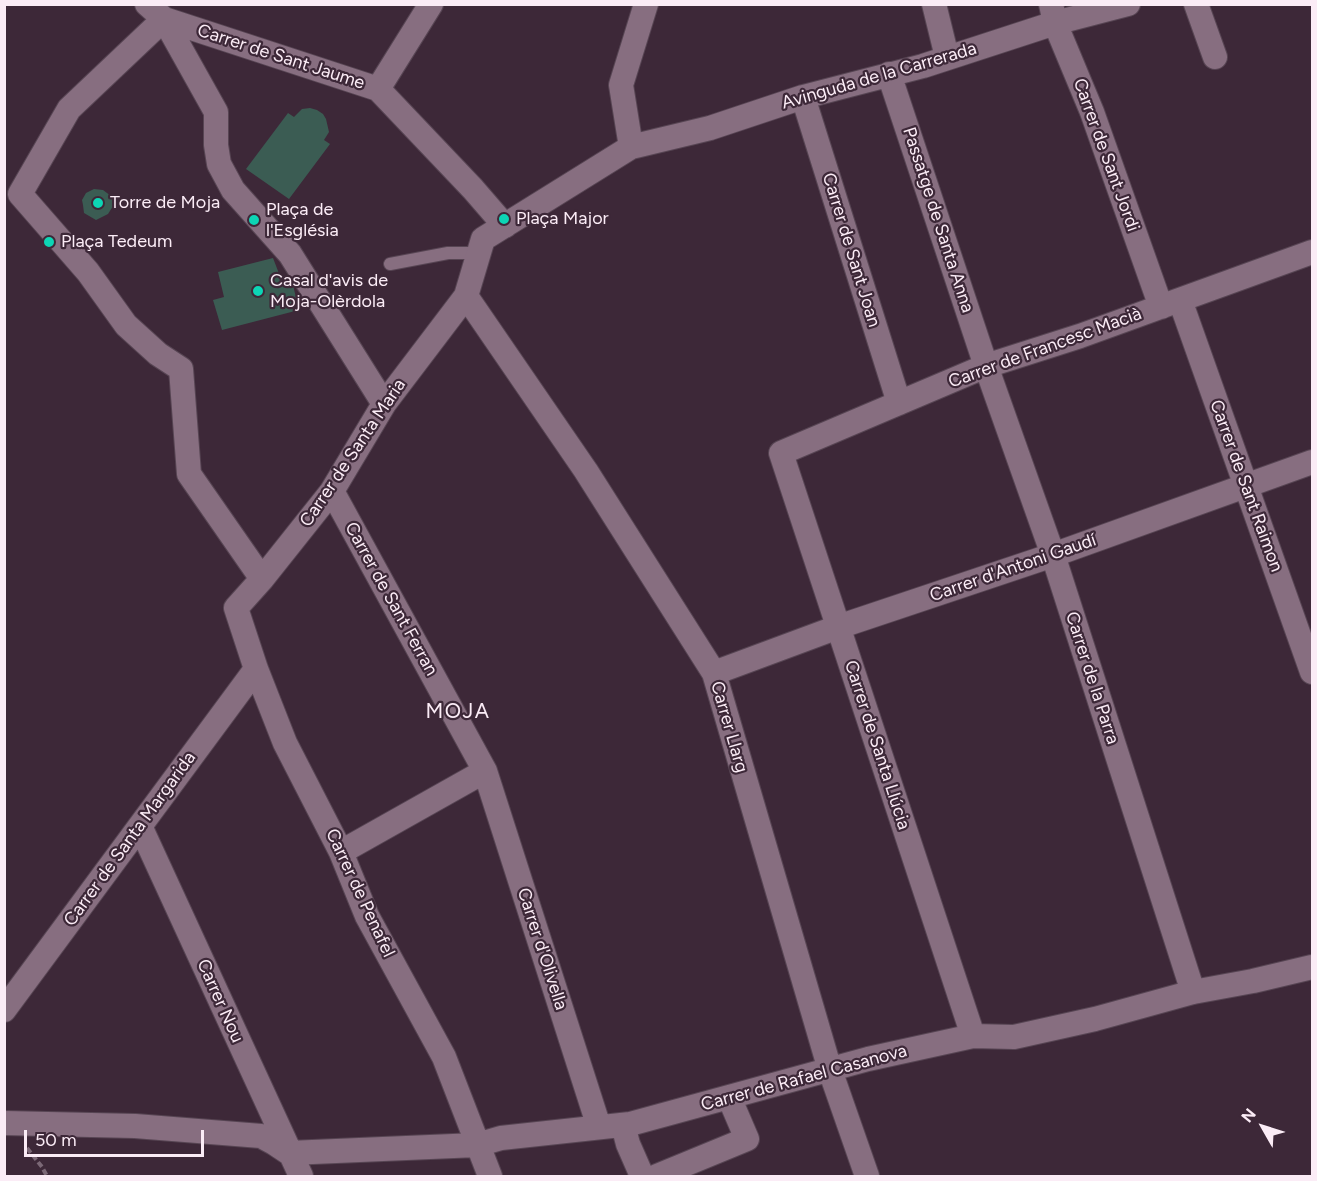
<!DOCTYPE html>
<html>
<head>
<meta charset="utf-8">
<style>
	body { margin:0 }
	#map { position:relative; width:1317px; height:1181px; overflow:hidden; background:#3d2838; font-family:Figtree,sans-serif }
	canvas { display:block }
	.frame { position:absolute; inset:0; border:6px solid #fbecf6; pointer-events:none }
	.north { position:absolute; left:1233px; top:1097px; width:60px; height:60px; -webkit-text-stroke:4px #3d2838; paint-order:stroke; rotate:309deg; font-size:16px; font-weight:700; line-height:24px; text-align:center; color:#fbecf6 }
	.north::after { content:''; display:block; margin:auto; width:21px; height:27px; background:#fbecf6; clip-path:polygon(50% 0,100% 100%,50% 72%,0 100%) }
	.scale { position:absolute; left:24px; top:1130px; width:180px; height:27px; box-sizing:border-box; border:3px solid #fbecf6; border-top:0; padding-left:8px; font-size:18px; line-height:21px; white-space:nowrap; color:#fbecf6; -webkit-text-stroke:4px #3d2838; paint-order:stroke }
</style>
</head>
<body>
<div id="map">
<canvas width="1317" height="1181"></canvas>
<div class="frame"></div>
<div class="north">N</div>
<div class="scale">50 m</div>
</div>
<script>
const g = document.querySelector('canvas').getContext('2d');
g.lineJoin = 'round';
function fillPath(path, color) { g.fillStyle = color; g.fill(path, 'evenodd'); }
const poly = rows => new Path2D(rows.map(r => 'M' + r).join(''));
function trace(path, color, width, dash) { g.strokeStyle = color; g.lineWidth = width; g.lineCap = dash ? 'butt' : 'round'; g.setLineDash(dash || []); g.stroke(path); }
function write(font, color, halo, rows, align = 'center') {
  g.font = font + ' Figtree,sans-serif'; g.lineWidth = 4.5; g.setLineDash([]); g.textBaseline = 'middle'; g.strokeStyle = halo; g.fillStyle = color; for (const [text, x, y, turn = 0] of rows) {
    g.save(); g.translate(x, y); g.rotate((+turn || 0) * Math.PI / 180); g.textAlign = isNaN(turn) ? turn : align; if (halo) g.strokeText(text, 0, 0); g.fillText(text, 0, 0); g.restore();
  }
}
fillPath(poly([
	[310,108,317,110,323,114,326,119,329,132,324,140,330,144,289,199,246,169,288,113,294,117,302,109],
	[94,189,103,190,111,196,114,200,113,206,108,214,96,220,84,213,83,205,82,200,86,193],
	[273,258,283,284,292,281,299,310,222,330,213,300,224,297,218,272]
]), '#3b5c53');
const lane = poly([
	[390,264,448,253,479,253]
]);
const street = poly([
	[147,4,164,19,378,89,473,189,505,226],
	[934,4,947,57],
	[1051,4,1055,23,1092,112,1161,307],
	[1196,4,1215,57],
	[164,19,69,109,20,194,88,272,126,325,158,354,181,369,189,474,262,579],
	[164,19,216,112,216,145,219,164,233,190,290,254,384,404],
	[889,74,986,366,1053,555,1193,992],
	[378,89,431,4],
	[803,97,899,403],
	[631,147,621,85,646,4],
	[466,296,586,471,714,673,830,1070,867,1176],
	[1180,300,1312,672],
	[332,491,485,771,599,1127],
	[714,673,838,627,1053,555,1312,462],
	[140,826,301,1176],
	[341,852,485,771],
	[4,1010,256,669],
	[973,1036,781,453,986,366,1080,336,1312,252],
	[4,1123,135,1126,261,1136,274,1143,289,1153,477,1145,501,1138,630,1124,868,1059,973,1036,1014,1037,1095,1019,1193,992,1253,981,1312,967],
	[623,1125,628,1144,642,1176],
	[490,1176,444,1057,367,916,341,852,285,743,256,669,236,608,262,579,332,491,384,404,466,296,483,239,631,147,710,128,803,97,923,66,1055,23,1128,4],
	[657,1176,747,1139,729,1097]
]);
trace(lane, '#574553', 14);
trace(street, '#574553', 26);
trace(poly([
	[27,1148,42,1167,47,1176]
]), '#7b6876', 4, [6, 3]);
trace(lane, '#876e80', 12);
trace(street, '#876e80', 24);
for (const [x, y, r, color] of [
	[98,203,6,"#0dd5b5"],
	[504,219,6,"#0dd5b5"],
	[254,220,6,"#0dd5b5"],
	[49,242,6,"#0dd5b5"],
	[258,291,6,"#0dd5b5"]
]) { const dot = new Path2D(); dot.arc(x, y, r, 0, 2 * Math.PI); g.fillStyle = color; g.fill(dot); trace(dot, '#3d2838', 2); }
write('18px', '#fbecf6', '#3d2838', [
	["Carrer de Sant Jaume",281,57,18],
	["Avinguda de la Carrerada",879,76,-16],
	["Carrer de Sant Jordi",1106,155,70],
	["Passatge de Santa Anna",938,220,72],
	["Carrer de Sant Joan",851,250,73],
	["Carrer de Francesc Macià",1045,348,-20],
	["Carrer de Santa Maria",353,453,-56],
	["Carrer de Sant Raimon",1246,486,70],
	["Carrer d'Antoni Gaudí",1013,568,-19],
	["Carrer de Sant Ferran",391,599,61],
	["Carrer de la Parra",1092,678,72],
	["Carrer Llarg",729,727,74],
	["Carrer de Santa Llúcia",877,745,72],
	["Carrer de Santa Margarida",130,839,-54],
	["Carrer de Penafel",360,893,65],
	["Carrer d'Olivella",542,949,72],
	["Carrer Nou",220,1001,66],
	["Carrer de Rafael Casanova",804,1078,-15]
]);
write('18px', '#fbecf6', '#3d2838', [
	["Torre de Moja",110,203],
	["Plaça de",266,210],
	["l'Església",266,231],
	["Plaça Major",516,219],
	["Plaça Tedeum",61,242],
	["Casal d'avis de",270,281],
	["Moja-Olèrdola",270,302]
], 'left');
g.letterSpacing = '1.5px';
write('21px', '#fbecf6', '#3d2838', [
	["MOJA",458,712]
]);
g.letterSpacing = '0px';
</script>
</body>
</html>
